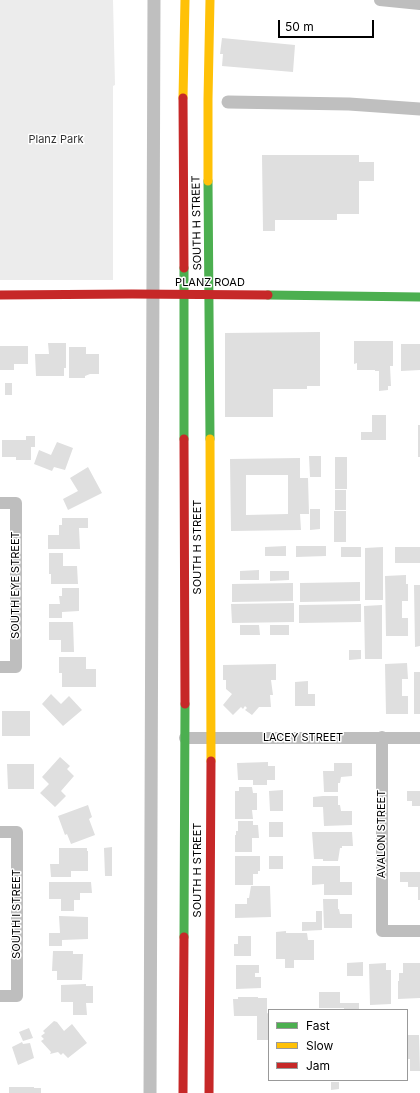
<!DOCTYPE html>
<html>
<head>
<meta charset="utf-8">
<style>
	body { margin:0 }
	#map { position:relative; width:420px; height:1093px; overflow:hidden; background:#fff; font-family:Inter,sans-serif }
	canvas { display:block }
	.legend { position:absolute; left:268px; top:1009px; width:140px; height:72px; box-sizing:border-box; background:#fff; border:1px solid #999; margin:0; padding:5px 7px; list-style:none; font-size:12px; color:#000 }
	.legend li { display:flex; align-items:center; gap:8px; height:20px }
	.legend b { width:20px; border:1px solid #999 }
	.scale { position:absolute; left:278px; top:20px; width:96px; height:18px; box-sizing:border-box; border:2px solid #000; border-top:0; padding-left:5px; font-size:12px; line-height:14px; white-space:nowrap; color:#000; -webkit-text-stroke:3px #fff; paint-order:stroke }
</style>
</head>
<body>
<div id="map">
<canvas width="420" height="1093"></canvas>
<ul class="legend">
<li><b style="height:5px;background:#4caf50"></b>Fast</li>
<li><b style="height:5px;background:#ffc107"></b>Slow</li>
<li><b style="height:5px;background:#c62828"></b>Jam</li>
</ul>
<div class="scale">50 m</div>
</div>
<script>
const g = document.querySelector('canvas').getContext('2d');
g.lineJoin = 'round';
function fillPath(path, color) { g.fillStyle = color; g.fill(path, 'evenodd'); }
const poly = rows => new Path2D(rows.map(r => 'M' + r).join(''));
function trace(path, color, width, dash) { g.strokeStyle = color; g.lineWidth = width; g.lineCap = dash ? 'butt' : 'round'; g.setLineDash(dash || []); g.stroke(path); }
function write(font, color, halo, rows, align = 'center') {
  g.font = font + ' Inter,sans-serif'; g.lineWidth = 3; g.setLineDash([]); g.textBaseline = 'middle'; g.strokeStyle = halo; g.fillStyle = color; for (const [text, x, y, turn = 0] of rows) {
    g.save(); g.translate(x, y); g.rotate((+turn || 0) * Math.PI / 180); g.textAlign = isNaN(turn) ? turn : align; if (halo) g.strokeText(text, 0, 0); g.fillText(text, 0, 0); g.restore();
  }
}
fillPath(poly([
	[0,0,113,0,115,85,113,86,113,280,0,280]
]), '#ececec');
trace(poly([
	[228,102,349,104,420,109],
	[150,1093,154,0]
]), '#bfbfbf', 13);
fillPath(poly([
	[222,38,295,45,293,72,222,66,223,54,220,54],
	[262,155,359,155,359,162,374,162,374,181,359,181,359,214,337,214,337,220,275,220,275,231,263,231],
	[320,332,320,386,307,386,307,389,273,389,273,417,225,417,225,333],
	[354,341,393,341,393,366,390,366,391,386,388,386,388,390,379,391,379,371,375,371,375,370,357,370,357,363,354,364],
	[48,343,66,343,66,368,64,368,64,376,36,376,35,354,49,354],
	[401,344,420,344,420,370,401,371],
	[0,346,28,346,28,364,14,364,14,370,0,370],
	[69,347,86,347,86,354,99,354,99,374,90,374,85,376,85,378,69,378],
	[5,383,12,383,12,395,5,395],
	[372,415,386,415,386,440,361,440,361,432,372,432],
	[418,425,420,425,420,457,418,457],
	[26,436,35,436,35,447,31,447,31,460,16,460,16,457,2,457,2,440,26,440],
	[57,442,73,448,65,470,54,467,52,471,34,464,39,450,51,455],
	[309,456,321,456,321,477,310,477],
	[335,457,347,457,347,489,335,489],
	[300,458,300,478,308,478,309,514,300,514,301,530,231,531,230,459],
	[246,475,288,475,288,514,246,515],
	[88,467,102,493,68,510,63,499,78,491,70,478],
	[335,490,346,490,346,510,335,510],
	[310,509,320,509,320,529,310,530],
	[334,511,346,511,346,542,334,542],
	[62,518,88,518,88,528,79,528,80,549,48,549,48,535,59,535,59,525,62,525],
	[286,546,286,556,265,556,265,547],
	[296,546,326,546,326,556,296,557],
	[341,547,361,547,361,557,341,557],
	[383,547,383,600,365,600,365,548],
	[395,547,420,547,420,563,395,563],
	[49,553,63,553,63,566,77,566,78,584,51,584,51,574,49,574],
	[259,570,259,580,240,580,240,571],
	[270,571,289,571,289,580,270,581],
	[406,575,406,584,408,584,408,601,402,601,402,618,408,618,408,636,386,636,385,576],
	[360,582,360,601,300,602,300,583],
	[293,583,293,601,232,602,232,584],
	[414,585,420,585,420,646,415,647],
	[62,588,79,588,79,611,62,612,62,618,49,618,49,604,60,604,59,596,62,596],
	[294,603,294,622,232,623,231,604],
	[361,604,361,622,299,623,299,605],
	[382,605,382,659,365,659,364,606],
	[49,622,73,622,74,652,61,652,61,640,49,640],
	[240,625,259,625,260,635,240,635],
	[270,625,289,625,289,635,270,635],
	[349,650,361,650,361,659,349,660],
	[59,657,86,657,86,669,96,669,96,687,62,687,62,673,59,673],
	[407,663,408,679,402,679,402,696,408,696,408,714,386,714,385,664],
	[276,664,276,680,271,680,273,695,270,695,271,707,259,707,252,715,245,710,247,708,245,706,243,709,241,707,233,715,223,705,232,694,226,689,226,680,223,680,223,665],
	[414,672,420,672,420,714,414,714],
	[308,681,308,694,315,694,315,706,295,706,295,682],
	[51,694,61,704,69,696,82,710,63,726,42,704],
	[2,711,30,711,30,736,2,736],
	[60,757,70,766,67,769,74,776,61,791,66,796,55,807,40,793,49,784,42,777],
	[268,762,268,766,275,766,275,780,267,780,267,785,253,785,253,780,238,780,237,763],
	[334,763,352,763,352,776,341,777,340,783,338,783,338,792,324,792,323,771,334,771],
	[7,764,34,764,34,789,8,789],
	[239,787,252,787,253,793,257,793,257,810,252,810,253,819,235,819,235,791,239,791],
	[283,790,283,811,270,811,269,791],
	[407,791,420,791,420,806,412,806,412,801,407,801],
	[323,796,338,796,338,805,340,805,341,811,352,811,352,825,324,826,323,807,313,807,313,797],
	[88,805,92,817,89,819,95,835,71,844,67,834,65,835,58,816],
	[238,821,253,821,253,825,258,825,259,838,252,838,252,852,235,852,235,835,236,835,236,831,238,831],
	[269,822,283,822,283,837,269,837],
	[312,832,352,832,353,846,342,846,342,848,340,848,338,861,323,861,323,859,314,859],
	[112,847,112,876,105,876,104,848],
	[59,848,87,848,87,851,88,851,88,871,71,871,71,877,51,877,50,864,59,864],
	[235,856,260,856,260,871,258,871,258,874,253,874,253,885,235,885],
	[269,856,283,856,283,869,269,869],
	[312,866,340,866,340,882,352,882,352,895,324,895,324,884,312,885],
	[400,872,420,872,420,900,418,900,418,887,408,887,408,882,400,882],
	[49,882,91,882,92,893,80,893,80,900,74,900,74,911,61,911,61,899,49,899],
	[251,886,270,886,271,917,235,918,235,904,247,904,247,898,249,898],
	[323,899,338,899,338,909,339,909,340,914,352,914,352,928,324,928],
	[316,911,322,911,322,930,302,931,302,922,316,922],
	[59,916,88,917,88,939,62,940,62,946,49,946,49,933,60,933],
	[286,931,286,933,307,933,308,940,314,940,314,960,294,960,294,968,285,968,285,959,276,959,276,932],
	[238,936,251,936,251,956,234,956,234,944,238,944],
	[53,951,73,951,73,954,83,954,82,980,57,980,57,971,52,971],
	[363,962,363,976,347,976,347,963],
	[386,963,386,970,391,970,391,1004,370,1005,369,964],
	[403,963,420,963,420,998,398,999,398,981,399,981,399,973,403,973],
	[236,965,259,965,259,973,255,973,255,977,261,977,261,988,236,989],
	[86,984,86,986,93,986,93,1003,86,1003,87,1015,73,1015,73,1002,61,1002,61,985],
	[319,992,340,992,340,1003,359,1003,359,1010,344,1010,344,1008,319,1008],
	[238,997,258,997,258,998,267,998,267,1013,269,1014,269,1040,257,1040,257,1016,234,1016,233,999,238,999],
	[54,1021,57,1022,64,1031,72,1024,87,1043,68,1058,63,1053,61,1055,58,1052,50,1054,51,1052,41,1041,44,1039,41,1036,45,1033,43,1031],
	[29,1028,33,1038,23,1041,19,1032],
	[407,1035,419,1035,420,1071,410,1071,410,1059,407,1059],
	[22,1042,23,1044,30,1043,34,1058,18,1065,12,1047],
	[331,1082,339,1082,339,1089,331,1090],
	[9,1087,34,1087,34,1088,41,1088,41,1093,9,1093]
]), '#dfdfdf');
trace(poly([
	[380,0,420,4],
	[0,503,16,503,16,667,0,667],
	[382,737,382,931,420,931],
	[185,738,420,738],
	[0,832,17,832,17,996,0,996]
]), '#bebebe', 12);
trace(poly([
	[208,181,210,439],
	[184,268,184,439],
	[268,295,420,297],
	[184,937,185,704]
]), '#4caf50', 9);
trace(poly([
	[183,98,185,0],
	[208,181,208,99,210,0],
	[210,439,211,761]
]), '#ffc107', 9);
trace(poly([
	[183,98,184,268],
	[0,295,132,294,268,295],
	[184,439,185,704],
	[183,1093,184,937],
	[209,1093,211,761]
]), '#c62828', 9);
write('11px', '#333', '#fff', [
	["Planz Park",56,140]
]);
write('11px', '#000', '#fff', [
	["SOUTH H STREET",197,223,-91],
	["PLANZ ROAD",210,283],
	["SOUTH H STREET",198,547,-90],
	["SOUTH EYE STREET",16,585,-90],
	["LACEY STREET",303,738],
	["AVALON STREET",382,834,-90],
	["SOUTH H STREET",198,870,-90],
	["SOUTH I STREET",17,914,-90]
]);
</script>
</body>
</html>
